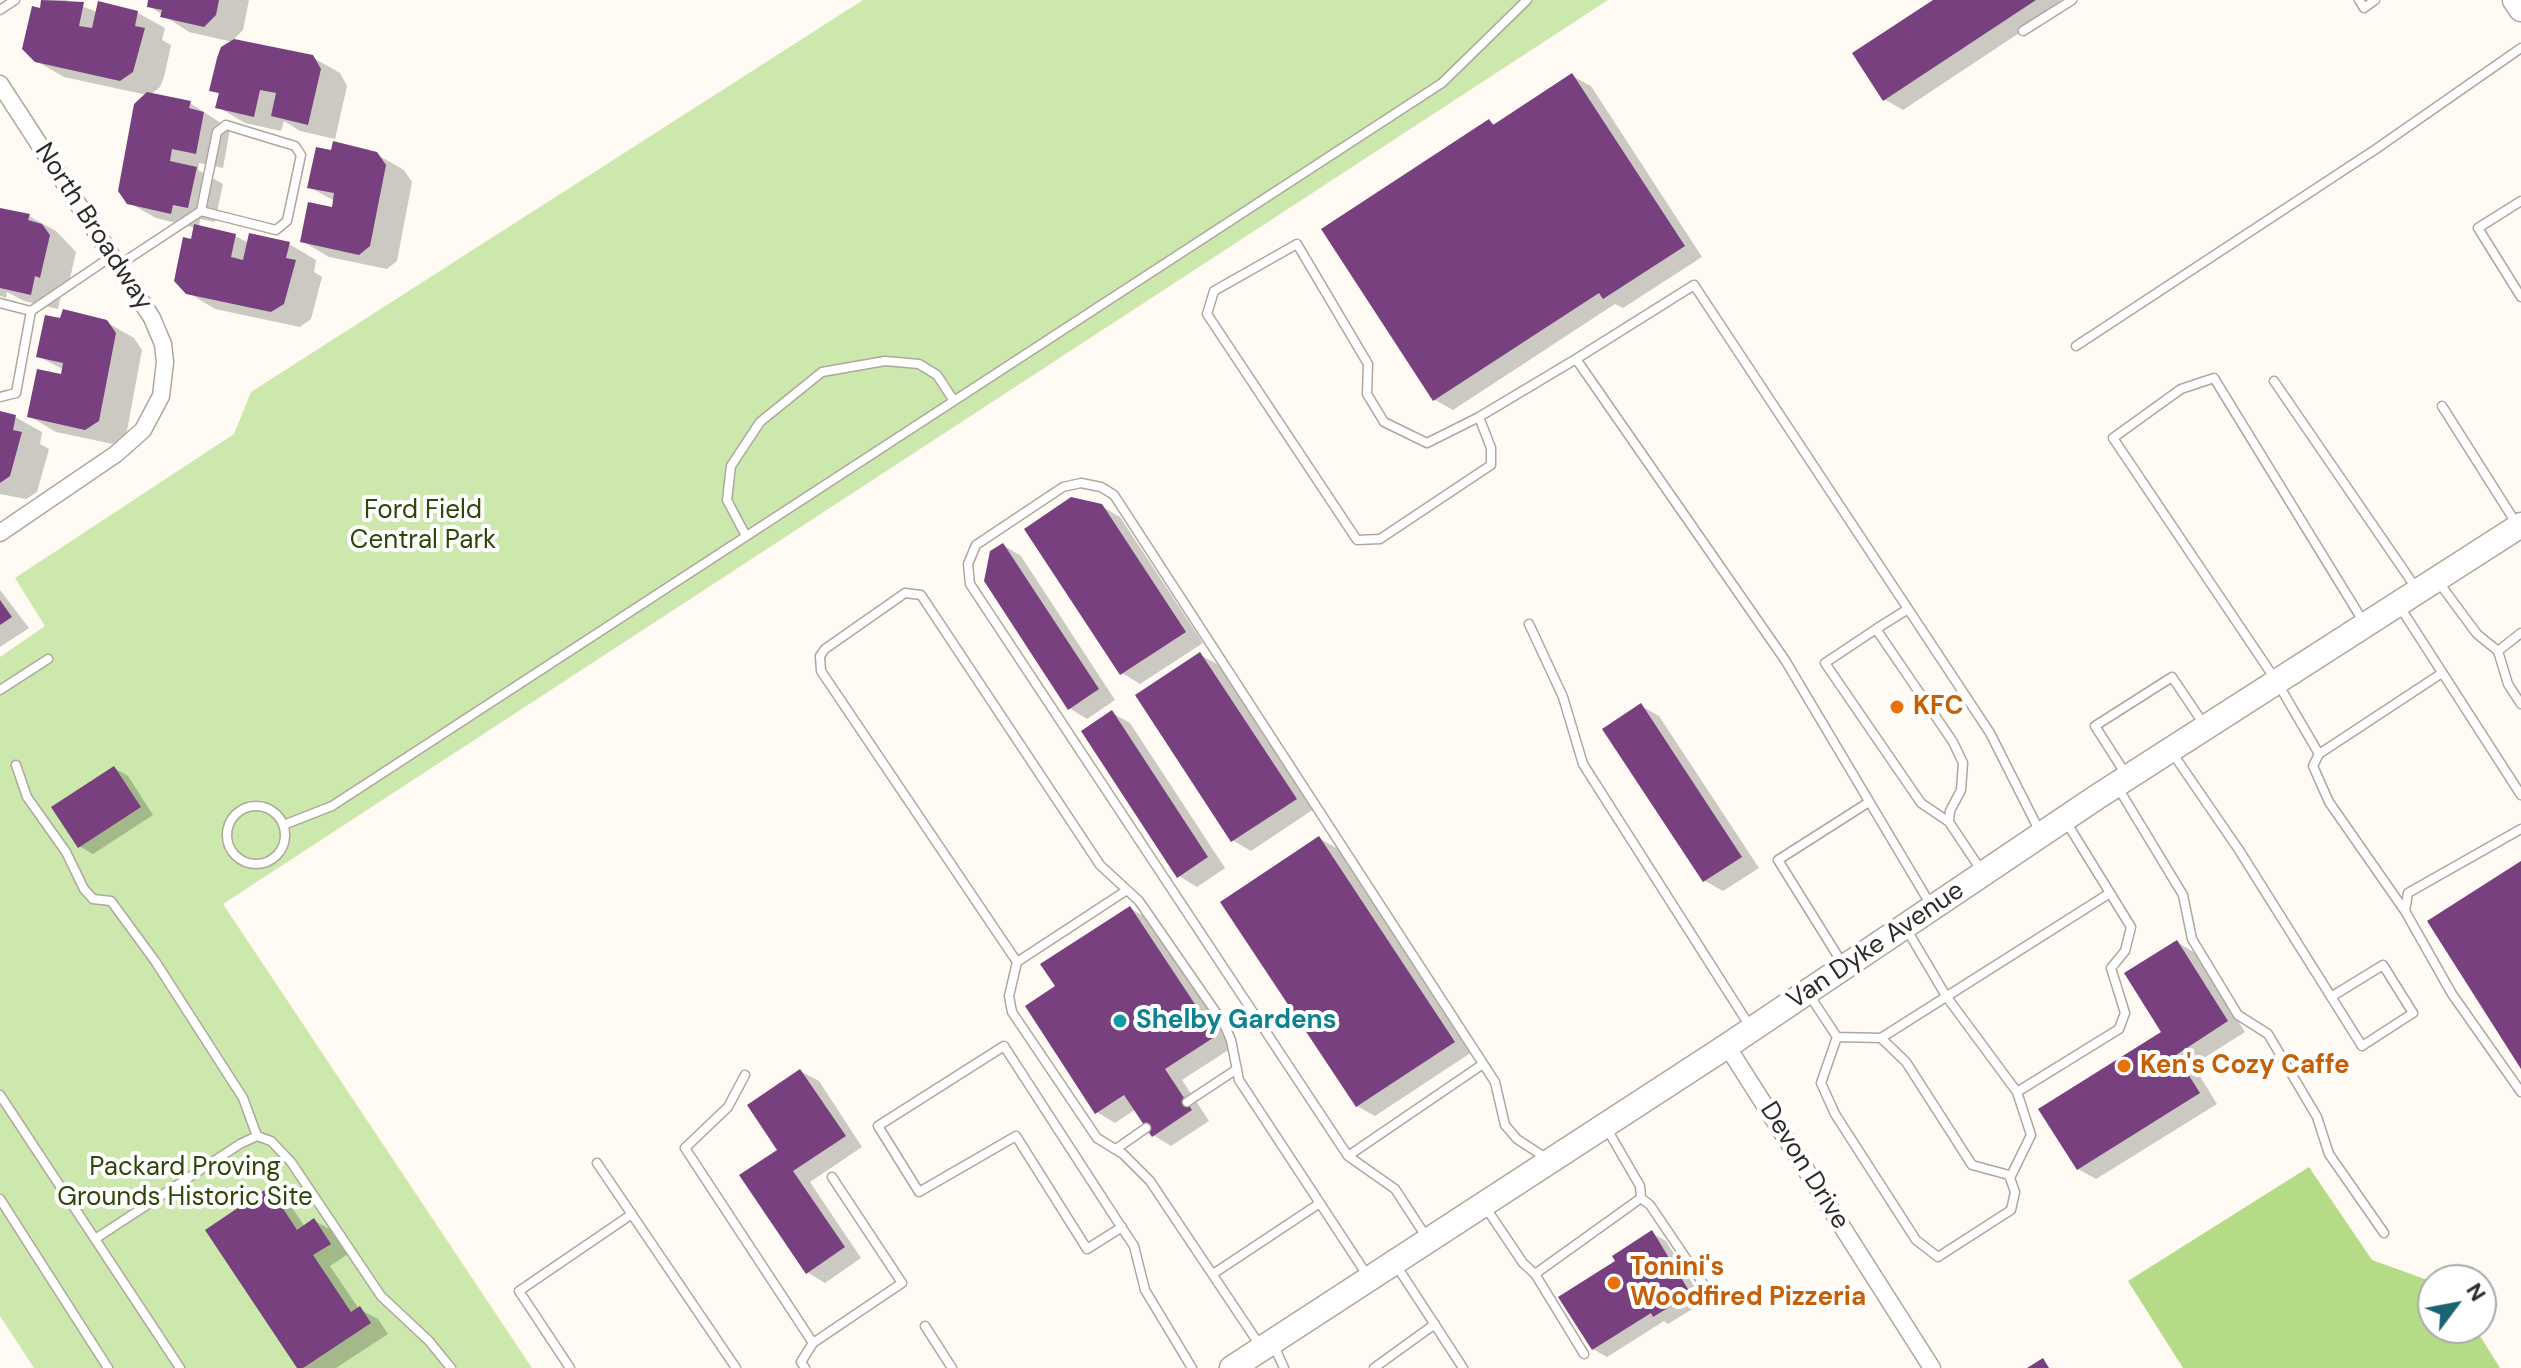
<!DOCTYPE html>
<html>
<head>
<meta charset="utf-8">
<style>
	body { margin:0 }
	#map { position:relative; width:2521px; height:1368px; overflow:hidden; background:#fffaf3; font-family:"DM Sans",sans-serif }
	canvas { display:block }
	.north { position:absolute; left:2417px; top:1264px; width:80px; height:80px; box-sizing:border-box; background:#fff; border:2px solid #abaaa9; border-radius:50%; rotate:58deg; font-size:22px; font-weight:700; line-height:32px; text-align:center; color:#2e2b27 }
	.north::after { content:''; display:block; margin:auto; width:28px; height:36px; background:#1b6472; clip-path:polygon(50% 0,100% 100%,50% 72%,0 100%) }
</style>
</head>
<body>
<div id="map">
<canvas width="2521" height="1368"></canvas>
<div class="north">N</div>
</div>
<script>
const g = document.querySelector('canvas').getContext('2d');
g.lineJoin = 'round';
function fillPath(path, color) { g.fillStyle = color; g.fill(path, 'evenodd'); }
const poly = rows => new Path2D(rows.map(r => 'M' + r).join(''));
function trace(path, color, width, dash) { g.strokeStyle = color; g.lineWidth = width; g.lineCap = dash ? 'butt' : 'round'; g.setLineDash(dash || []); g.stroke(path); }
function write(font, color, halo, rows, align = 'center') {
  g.font = font + ' "DM Sans",sans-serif'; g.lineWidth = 8; g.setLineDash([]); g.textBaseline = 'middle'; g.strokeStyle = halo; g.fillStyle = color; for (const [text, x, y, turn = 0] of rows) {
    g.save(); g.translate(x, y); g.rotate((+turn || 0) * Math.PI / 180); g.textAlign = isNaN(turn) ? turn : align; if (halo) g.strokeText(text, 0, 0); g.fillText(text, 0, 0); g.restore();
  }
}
fillPath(poly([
	[863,0,1608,0,223,904,532,1368,34,1368,0,1316,0,657,45,626,15,578,234,434,251,392]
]), '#cce8ac');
fillPath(poly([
	[2309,1167,2372,1260,2433,1282,2433,1328,2475,1328,2500,1368,2183,1368,2128,1281]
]), '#b6db86');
fillPath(poly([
	[43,0,66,0,97,12,99,4,138,13,165,28,162,40,171,45,164,77,160,87,150,95,190,103,230,129,223,168,199,163,198,170,223,184,215,222,200,219,199,227,235,236,249,243,289,244,316,260,314,272,322,277,311,319,300,327,215,309,187,292,196,228,156,218,128,202,147,95,64,77,36,61],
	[150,0,249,0,243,30,233,40,312,57,340,73,347,86,335,139,300,131,284,121,281,131,245,123,218,107,221,95,212,90,233,42,189,32,149,6],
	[1936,0,2060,0,2063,4,1903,110,1884,99],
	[1572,76,1591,86,1702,257,1623,308,1615,304,1453,410,1435,400,1323,230,1489,121,1497,125],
	[376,154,404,170,412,182,397,261,387,269,329,257,302,241,333,209,335,201,309,187],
	[0,210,29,216,56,231,76,252,67,292,62,290,58,309,24,301,7,292,6,298,0,296],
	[106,322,134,338,142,350,126,436,113,444,56,432,29,416,64,370,38,356],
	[0,413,15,417,42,432,40,444,49,449,37,492,26,499,0,494],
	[1101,506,1120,517,1203,643,1140,684,1122,673],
	[1003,545,1021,556,1115,700,1087,719,1069,708],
	[0,590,29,628,0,647],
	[1200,655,1219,665,1314,809,1251,851,1232,840],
	[1641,706,1659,716,1759,868,1723,891,1705,881],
	[1112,713,1130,723,1225,868,1197,887,1179,876],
	[114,768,128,776,153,815,93,854,79,846],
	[1319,838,1338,849,1472,1052,1375,1116,1357,1106],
	[1130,908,1148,919,1233,1047,1182,1080,1209,1121,1171,1146,1153,1135,1136,1109,1115,1123,1097,1112,1057,987],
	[2177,942,2195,953,2245,1032,2193,1065,2217,1104,2096,1179,2078,1169,2163,1033],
	[800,1071,819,1081,862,1147,810,1182,861,1258,825,1283,807,1272,780,1150],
	[269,1190,287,1200,305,1227,315,1221,333,1231,348,1254,330,1266,359,1309,378,1319,388,1334,336,1368,299,1368],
	[1652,1233,1666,1241,1704,1302,1668,1324,1664,1321,1607,1357,1593,1349,1618,1262]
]), '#0003');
fillPath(poly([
	[41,0,84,2,79,26,92,28,98,1,138,11,135,26,145,28,133,72,120,81,35,62,22,49,32,6,40,8],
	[148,0,219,0,216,15,204,27,160,17,162,10,147,7],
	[1933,0,2036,0,1883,101,1852,53],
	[234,39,313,55,321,69,308,125,271,116,276,93,260,90,254,117,215,108,219,93,209,91,217,58,221,47],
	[1572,73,1685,246,1603,299,1599,293,1433,401,1321,229,1489,119,1493,125],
	[147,92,191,101,189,108,204,112,196,154,172,149,170,161,197,167,188,208,173,205,171,214,127,204,118,191,134,104],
	[333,141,377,152,386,165,370,246,359,255,300,242,308,202,332,207,334,193,307,188,316,147,331,150],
	[0,208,30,214,28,220,42,224,50,235,40,278,35,276,31,295,0,288],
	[194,224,236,234,231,257,243,260,249,233,290,242,286,258,296,260,284,304,271,312,186,294,174,281,183,237,191,239],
	[63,309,107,320,116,333,99,421,85,430,27,417,37,369,61,374,63,363,36,357,45,315,60,318],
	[0,411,16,415,13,430,22,432,10,476,0,483],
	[1071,497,1102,504,1186,632,1120,675,1024,529],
	[1003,543,1099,689,1068,710,984,581,990,551],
	[0,600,12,617,0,625],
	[1200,652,1297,799,1231,842,1135,695],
	[1641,703,1742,857,1703,882,1602,729],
	[1112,710,1208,857,1177,878,1081,731],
	[114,766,141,807,78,848,51,807],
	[1319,836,1455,1042,1356,1107,1220,902],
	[2521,861,2521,1069,2427,921],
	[1130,906,1216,1036,1165,1069,1192,1110,1152,1137,1124,1095,1095,1114,1025,1006,1055,986,1040,964],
	[2177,940,2228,1021,2176,1055,2200,1093,2077,1170,2038,1109,2161,1032,2124,973],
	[800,1069,846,1136,793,1171,845,1247,806,1274,739,1175,777,1150,747,1105],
	[269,1187,297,1230,314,1218,331,1244,313,1255,351,1312,360,1306,371,1323,303,1368,297,1368,205,1230],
	[1652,1230,1691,1294,1653,1317,1651,1313,1592,1350,1558,1297,1615,1261,1612,1256],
	[2043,1358,2049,1368,2027,1368]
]), '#78407f');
const service = poly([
	[2359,0,2364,8,2375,0],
	[0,10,15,0],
	[2023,31,2072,0],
	[2521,201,2478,228,2521,297],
	[119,265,201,211,276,230,287,221,301,155,295,146,226,125,217,132,201,211],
	[0,303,31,311],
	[2076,346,2376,149,2521,48],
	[2274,381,2416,588],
	[0,397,16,393,31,311,112,256],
	[2442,406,2516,523],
	[1479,417,1427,443,1384,422,1367,394,1368,364,1297,244,1214,291,1207,314,1357,540,1380,539,1491,465,1491,448,1479,417,1576,359],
	[746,536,727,500,731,466,760,422,822,372,885,361,919,364,937,375,954,401],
	[2437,580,2477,634,2498,651,2508,684,2521,704],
	[2400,607,2521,795],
	[2363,621,2214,378,2181,389,2113,438,2277,682,2319,754,2442,673],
	[1529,624,1563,697,1583,764,1751,1028],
	[1876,629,1908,609],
	[2498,651,2521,633],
	[0,690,48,659],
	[2171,751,2239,850,2362,1046,2413,1013,2383,965,2331,997],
	[2319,754,2313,766,2329,802,2405,911],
	[16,765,27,797,66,852,84,889,93,899,111,901,155,961,243,1098,257,1136],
	[2127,776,2095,726,2172,677,2203,723],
	[2117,786,2183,895,2192,939,2238,1015,2268,1034,2317,1117,2329,1154,2384,1233],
	'227 835a29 29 0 1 1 58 0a29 29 0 1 1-58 0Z',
	[1949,822,1950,811,1961,790,1963,763,1953,742,1876,629,1825,663,1921,803,1949,822,1983,873],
	[286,824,332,806,1442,83,1527,0],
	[2521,829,2408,893,2405,911,2452,994,2521,1092],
	[1932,907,1785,660,1576,359,1694,285,1990,733,2039,830],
	[1907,930,1946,996,2017,1092],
	[1017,962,1127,890],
	[1844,966,1778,860,1869,802],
	[1810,996,1837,1037,1821,1083,1835,1114,1916,1240,1938,1257,2011,1210,2015,1192,2009,1175,1972,1165,1906,1062,1881,1038,1837,1037],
	[1881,1038,2110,893],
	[745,1075,728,1107,685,1148,813,1343,801,1362,805,1368],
	[0,1095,180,1368],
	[1187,1102,1237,1069],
	[1116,1149,1146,1128],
	[1348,1156,1483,1064],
	[597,1163,736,1368],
	[2010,1178,2031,1135,2017,1092,2119,1029,2125,1013,2111,968,2125,951,2131,927,2065,820],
	[1641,1198,1650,1205,1704,1285],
	[0,1199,108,1368],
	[1486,1208,1523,1263,1535,1274,1641,1198,1640,1186,1607,1129],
	[1122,1227,1087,1249,1016,1136,919,1192,878,1126,1004,1046,1118,1222,1134,1246,1145,1290,1192,1368],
	[1427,1238,1395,1189,1348,1156,970,584,968,564,976,545,1063,487,1081,483,1101,487,1114,495,1495,1082,1505,1125,1517,1139,1546,1158],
	[95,1239,240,1144,257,1136,271,1141,291,1162,381,1296,429,1341,451,1368],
	[1396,1265,1463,1368],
	[1213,1274,1320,1203],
	[1535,1274,1584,1354],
	[925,1326,952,1368],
	[813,1343,902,1283,832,1177],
	[1274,1346,1284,1368],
	[1261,1347,1150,1181,1123,1154,1097,1138,1012,1012,1009,996,1017,962,821,671,820,656,825,649,905,593,921,595,1100,865,1139,901,1224,1024,1231,1040,1239,1080,1369,1278],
	[570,1368,519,1291,632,1214],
	[1374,1368,1435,1324]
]);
const minor = poly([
	[0,84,152,318,163,344,165,362,161,396,143,430,116,454,0,533],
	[1727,1046,1932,1368]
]);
const secondary = poly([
	[2515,0,2521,9],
	[1232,1368,1727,1046,2097,797,2521,525]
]);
trace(service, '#afa79d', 11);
trace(minor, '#afa79d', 19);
trace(secondary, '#afa79d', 27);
trace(service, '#fff', 8);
trace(minor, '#fff', 16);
trace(secondary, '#fff', 24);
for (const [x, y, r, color] of [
	[1897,707,8,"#e8710a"],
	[1120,1021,8,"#0f9aa8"],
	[2124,1066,8,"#e8710a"],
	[1614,1283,8,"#e8710a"]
]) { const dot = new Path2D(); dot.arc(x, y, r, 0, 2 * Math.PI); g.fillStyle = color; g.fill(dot); trace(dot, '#fff', 3); }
write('26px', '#2e2b27', '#fff', [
	["North Broadway",93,227,57],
	["Van Dyke Avenue",1876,946,-34],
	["Devon Drive",1804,1166,58]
]);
write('26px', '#304608', '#fff', [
	["Ford Field",423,511],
	["Central Park",423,541],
	["Packard Proving",185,1168],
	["Grounds Historic Site",185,1198]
]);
write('bold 26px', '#c56008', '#fff', [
	["KFC",1913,707],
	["Ken's Cozy Caffe",2140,1066],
	["Tonini's",1630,1268],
	["Woodfired Pizzeria",1630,1298]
], 'left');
write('bold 26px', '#0d838f', '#fff', [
	["Shelby Gardens",1136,1021]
], 'left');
</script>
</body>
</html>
